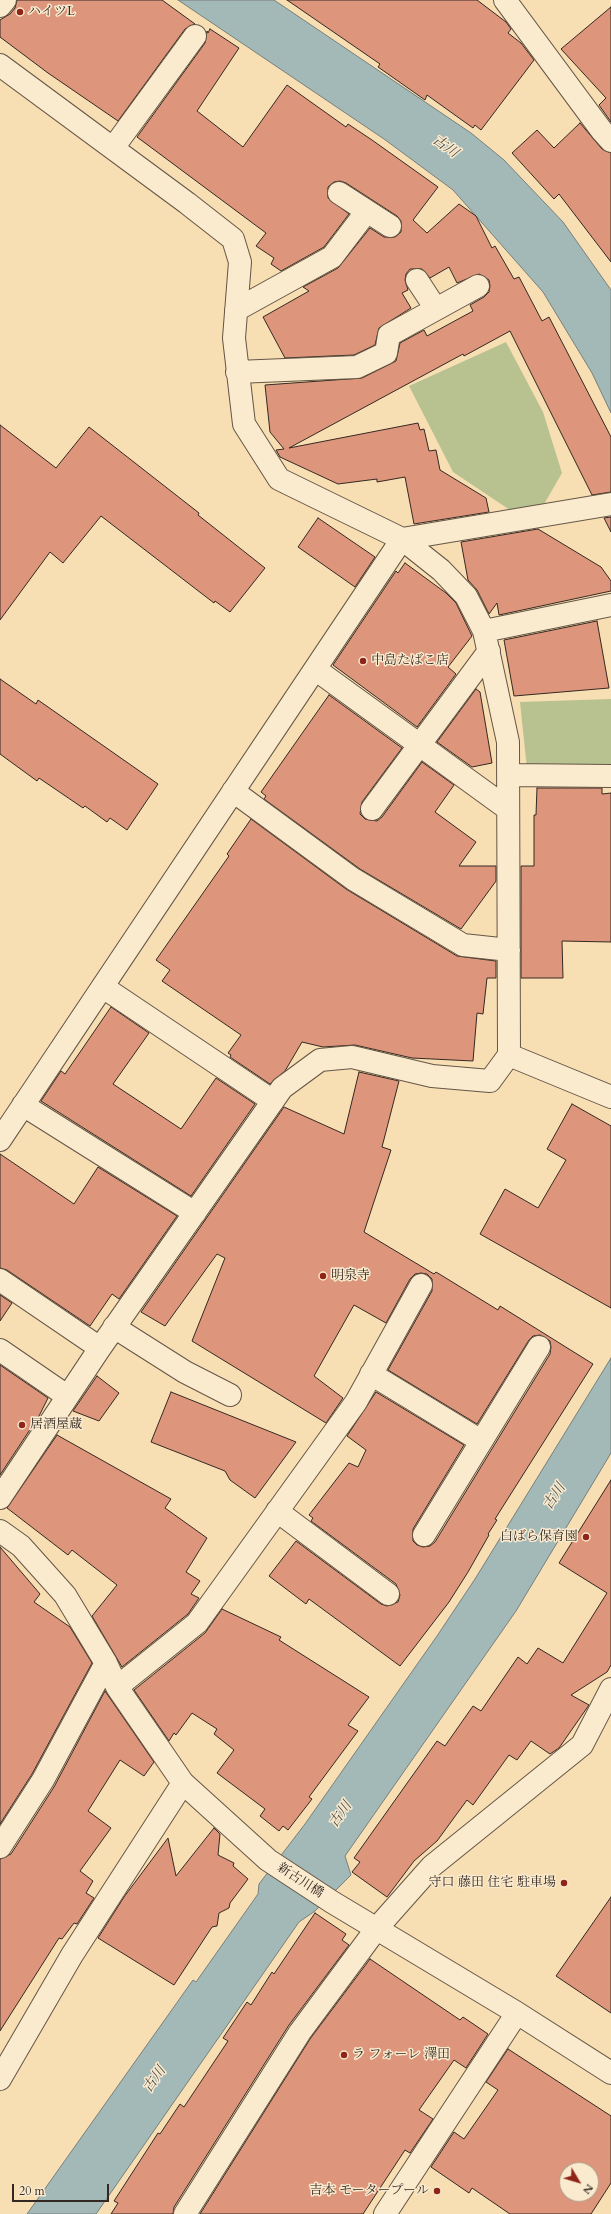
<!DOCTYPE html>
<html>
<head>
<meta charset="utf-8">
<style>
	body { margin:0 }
	#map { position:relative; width:611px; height:2214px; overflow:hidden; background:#f8deb3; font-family:Cardo,serif }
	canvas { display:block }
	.north { position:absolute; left:559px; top:2162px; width:40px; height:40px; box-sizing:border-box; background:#faeace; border:1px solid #ab9d89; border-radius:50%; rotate:128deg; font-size:11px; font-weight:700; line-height:16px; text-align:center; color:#342922 }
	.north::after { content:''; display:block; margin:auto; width:14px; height:18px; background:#8f2418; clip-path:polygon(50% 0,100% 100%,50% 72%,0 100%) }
	.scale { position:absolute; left:12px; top:2184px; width:97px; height:18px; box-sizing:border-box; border:2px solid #342922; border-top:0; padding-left:5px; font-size:12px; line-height:14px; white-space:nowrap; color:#342922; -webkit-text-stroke:3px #faeace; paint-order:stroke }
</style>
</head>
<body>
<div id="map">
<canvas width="611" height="2214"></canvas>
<div class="north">N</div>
<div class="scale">20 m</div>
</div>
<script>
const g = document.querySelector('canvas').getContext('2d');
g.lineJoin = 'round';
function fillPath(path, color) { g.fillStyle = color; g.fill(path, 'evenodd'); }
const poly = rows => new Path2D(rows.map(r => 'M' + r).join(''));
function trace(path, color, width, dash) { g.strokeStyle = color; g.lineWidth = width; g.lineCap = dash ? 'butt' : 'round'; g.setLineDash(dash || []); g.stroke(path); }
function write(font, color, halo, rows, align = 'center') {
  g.font = font + ' Cardo,"Noto Serif JP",serif'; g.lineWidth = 3; g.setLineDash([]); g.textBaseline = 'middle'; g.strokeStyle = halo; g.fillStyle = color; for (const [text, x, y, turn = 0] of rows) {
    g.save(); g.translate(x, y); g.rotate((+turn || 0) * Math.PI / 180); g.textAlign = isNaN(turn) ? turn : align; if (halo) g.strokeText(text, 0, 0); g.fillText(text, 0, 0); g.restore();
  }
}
fillPath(poly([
	[506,342,543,412,562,473,543,506,513,512,453,472,409,386],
	[611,699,611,769,527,769,520,702]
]), '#b8c290');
const water = poly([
	[178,0,274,0,471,133,504,160,563,222,611,290,611,413,592,373,543,292,453,190,384,139,178,0],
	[611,1358,611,1453,516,1611,345,1856,351,1875,315,1911,299,1922,96,2214,27,2214,193,1980,196,1982,258,1894,259,1884,305,1824,437,1636,475,1579,611,1358]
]);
fillPath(water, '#a2b9b8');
trace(water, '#767f7c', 1);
const building = poly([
	[17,0,162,0,195,24,185,29,118,121,48,73,0,37,0,20,10,14,15,8,17,0],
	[287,0,477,0,506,22,511,29,508,33,521,43,534,60,481,130,475,125,473,128,427,95,425,100,378,67,380,64,287,0],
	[611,7,611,122,599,105,606,98,561,49,611,7],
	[210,29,239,48,197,111,243,147,287,85,346,127,348,124,372,140,438,187,413,220,427,233,459,204,476,216,492,248,495,246,514,279,519,277,542,321,549,317,611,437,611,492,592,495,510,331,464,356,463,354,289,448,418,423,420,430,424,429,429,451,436,450,440,470,486,498,489,512,414,524,405,477,377,482,377,479,338,484,280,457,276,450,284,449,270,432,265,385,362,378,396,361,400,343,424,330,427,336,473,311,470,305,484,297,489,292,490,286,489,280,479,274,457,283,449,267,430,278,422,269,410,269,406,274,405,280,408,290,402,293,411,308,379,328,375,345,354,355,285,358,263,317,309,291,303,287,338,268,370,228,384,237,395,237,401,232,401,221,397,216,346,183,340,181,334,182,328,187,328,198,349,214,324,247,281,271,271,264,274,258,256,246,266,233,137,137,205,43,207,31,208,33,210,29],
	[580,123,602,149,611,153,611,262,559,194,554,199,512,153,537,130,554,148,580,123],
	[0,425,56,468,89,427,199,513,198,515,265,568,230,612,215,601,214,603,101,516,63,563,50,552,0,620,0,425],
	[611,517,611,532,604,518,611,517],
	[318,518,375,557,355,587,298,547,318,518],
	[538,529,601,567,611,581,611,591,499,615,497,603,489,614,477,590,468,580,461,542,538,529],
	[405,563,446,593,456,603,472,636,448,667,456,674,417,727,333,665,396,571,398,573,405,563],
	[597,621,609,688,514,696,504,640,597,621],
	[0,679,36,704,38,700,158,784,127,830,110,818,107,822,85,806,83,808,39,778,37,781,0,754,0,679],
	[476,689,480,692,492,763,472,767,437,742,476,689],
	[329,695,402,748,362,802,360,814,365,819,377,821,382,817,422,762,454,785,435,812,476,842,459,866,496,866,496,881,461,929,360,869,264,799,266,796,261,792,329,695],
	[537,788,602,788,602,794,611,793,611,942,562,941,563,978,521,978,521,866,534,866,534,815,536,815,537,788],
	[251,819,346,889,457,956,496,961,496,978,487,978,483,1014,477,1013,473,1061,412,1058,355,1045,323,1047,302,1042,285,1071,270,1084,230,1057,231,1055,228,1053,241,1035,162,981,170,970,156,960,229,856,227,854,251,819],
	[111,1007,149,1033,113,1084,181,1129,216,1078,255,1104,191,1196,41,1101,61,1071,65,1074,111,1007],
	[359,1072,399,1081,382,1147,391,1150,364,1232,434,1274,436,1272,498,1310,500,1306,593,1364,495,1519,497,1520,488,1534,489,1535,468,1572,449,1602,400,1666,309,1599,306,1604,269,1576,296,1541,381,1604,387,1606,398,1602,400,1595,396,1584,311,1521,313,1518,309,1515,349,1463,358,1467,366,1450,347,1436,376,1392,464,1445,413,1529,413,1541,417,1545,423,1547,430,1546,435,1542,550,1354,551,1347,550,1341,540,1335,533,1336,529,1340,477,1424,388,1370,432,1291,432,1279,427,1274,421,1273,415,1274,410,1279,386,1323,354,1305,314,1376,343,1398,326,1423,192,1341,225,1258,217,1254,165,1326,141,1312,284,1107,344,1134,359,1072],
	[572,1104,611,1126,611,1308,480,1234,505,1189,538,1208,566,1160,547,1149,572,1104],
	[0,1154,74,1204,98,1167,177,1216,119,1299,112,1294,90,1326,7,1270,0,1268,0,1154],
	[0,1295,12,1303,0,1321,0,1295],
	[0,1365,48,1398,39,1416,0,1475,0,1365],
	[97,1376,119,1393,99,1421,73,1411,97,1376],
	[171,1392,296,1442,255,1498,230,1480,225,1471,151,1442,171,1392],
	[57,1435,171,1499,165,1508,207,1538,186,1572,200,1581,191,1594,199,1598,188,1614,122,1667,92,1616,117,1585,72,1550,68,1555,7,1508,57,1435],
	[611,1480,611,1665,607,1672,571,1695,589,1705,559,1748,550,1754,531,1741,517,1760,509,1755,473,1805,467,1800,437,1841,414,1861,387,1897,352,1872,360,1862,354,1858,437,1741,445,1746,473,1706,481,1711,518,1657,527,1664,538,1648,563,1663,607,1593,559,1563,611,1480],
	[0,1547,40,1594,34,1602,70,1627,92,1663,32,1774,0,1824,0,1547],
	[222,1609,281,1637,279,1640,369,1697,348,1725,358,1731,309,1797,312,1799,288,1830,283,1826,279,1831,260,1816,265,1809,217,1773,234,1750,214,1734,217,1729,192,1713,176,1735,174,1733,169,1741,134,1690,205,1633,222,1609],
	[105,1691,154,1762,144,1776,120,1760,88,1811,111,1828,80,1871,93,1881,86,1893,94,1898,77,1924,74,1923,62,1939,59,1938,0,2031,0,1859,11,1854,54,1787,105,1691],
	[214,1828,220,1834,218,1855,234,1863,233,1866,248,1879,230,1903,229,1908,219,1913,217,1926,212,1927,174,1985,98,1938,124,1897,168,1838,176,1876,214,1828],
	[611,1897,611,2013,556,1976,611,1897],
	[315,1913,346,1934,342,1940,349,1945,289,2025,174,2207,173,2214,111,2214,118,2203,114,2201,158,2133,160,2134,180,2104,184,2107,228,2041,223,2038,247,2002,251,2005,272,1972,274,1974,315,1913],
	[370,1959,460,2020,463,2017,488,2034,466,2068,454,2060,419,2110,433,2119,410,2153,405,2150,363,2214,200,2214,310,2039,370,1959],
	[508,2049,611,2116,611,2183,591,2214,510,2214,472,2188,469,2193,431,2167,454,2132,464,2139,498,2090,486,2082,508,2049],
	[567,2170,591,2170,591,2194,567,2194,567,2170]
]);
fillPath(building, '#dd957b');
trace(building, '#342922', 1);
const minor = poly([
	[505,0,602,131,611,141],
	[0,6,5,0],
	[0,65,187,203,233,239,240,262,234,338,244,424,279,479,402,539,441,570,466,596,484,631,508,742,509,1055,490,1081,432,1076,352,1057,320,1060,282,1088,100,1348,0,1498],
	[113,148,195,36],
	[339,193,390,226],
	[417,280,436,309],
	[236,310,332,257,367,211],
	[237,372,357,367,386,353,389,335,478,286],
	[484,631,611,605],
	[315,669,508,809],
	[509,775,611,776],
	[233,791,353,879,463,945,509,950],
	[372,809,489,651],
	[103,987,273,1101],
	[509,1055,611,1097],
	[23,1105,195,1213],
	[0,1140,402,539,611,504],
	[0,1280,100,1348],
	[114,1327,185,1372,230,1395],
	[0,1350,67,1396],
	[371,1374,481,1441],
	[277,1511,388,1594],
	[0,1531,21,1546,65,1595,106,1663,117,1687,183,1783,268,1860,332,1902,517,2013,611,2073],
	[424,1535,539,1347],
	[117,1687,197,1623,356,1402,421,1285],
	[0,1847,43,1780,106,1663],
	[0,2079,72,1955,183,1783],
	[185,2214,300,2032,377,1928,432,1866,582,1745,611,1689],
	[385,2214,517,2013]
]);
trace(minor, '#655646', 24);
trace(minor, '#faeace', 22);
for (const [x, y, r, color] of [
	[20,12,4,"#8f2418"],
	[363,661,4,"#8f2418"],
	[323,1276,4,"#8f2418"],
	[22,1425,4,"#8f2418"],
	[586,1537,4,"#8f2418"],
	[564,1883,4,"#8f2418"],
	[344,2055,4,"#8f2418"],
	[437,2191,4,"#8f2418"]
]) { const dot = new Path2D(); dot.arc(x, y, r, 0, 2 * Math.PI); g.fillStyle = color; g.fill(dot); trace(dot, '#faeace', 1.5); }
write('13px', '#342922', '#faeace', [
	["ハイツL",28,12],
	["中島たばこ店",371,661],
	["明泉寺",331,1276],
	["居酒屋蔵",30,1425],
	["白ばら保育園",578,1537,"right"],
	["守口 藤田 住宅 駐車場",556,1883,"right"],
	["ラ フォーレ 澤田",352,2055],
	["吉本 モータープール",429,2191,"right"]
], 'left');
write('13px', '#342922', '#faeace', [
	["新古川橋",300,1881,33]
]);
write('italic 14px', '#504d48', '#faeace', [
	["古川",445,147,36],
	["古川",555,1497,-57],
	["古川",341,1815,-55],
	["古川",155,2080,-55]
]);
</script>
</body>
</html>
